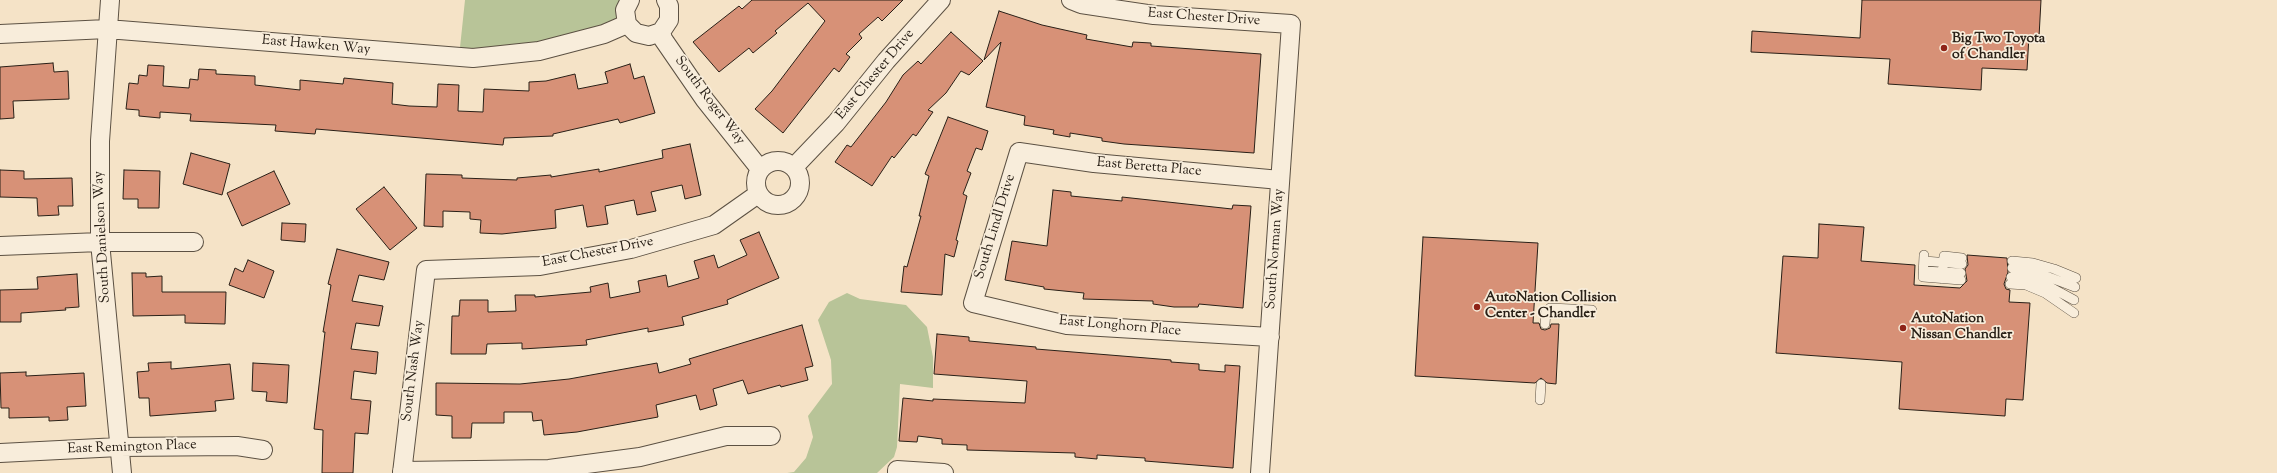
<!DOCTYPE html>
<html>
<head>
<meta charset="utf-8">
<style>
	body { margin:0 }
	canvas { display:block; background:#f5e3c7 }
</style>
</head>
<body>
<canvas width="2277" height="473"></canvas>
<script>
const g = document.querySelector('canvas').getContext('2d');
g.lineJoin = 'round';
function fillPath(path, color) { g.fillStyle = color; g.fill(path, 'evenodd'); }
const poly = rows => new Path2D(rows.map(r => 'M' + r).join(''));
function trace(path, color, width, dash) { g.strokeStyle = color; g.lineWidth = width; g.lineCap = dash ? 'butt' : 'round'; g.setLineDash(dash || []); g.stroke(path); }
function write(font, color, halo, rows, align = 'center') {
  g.font = font + ' "Sorts Mill Goudy",serif'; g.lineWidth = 3.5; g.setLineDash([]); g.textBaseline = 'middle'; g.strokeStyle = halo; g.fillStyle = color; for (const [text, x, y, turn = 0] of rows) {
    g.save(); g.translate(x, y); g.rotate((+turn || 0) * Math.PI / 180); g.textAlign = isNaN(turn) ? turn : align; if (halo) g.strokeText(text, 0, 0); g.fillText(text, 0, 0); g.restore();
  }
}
fillPath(poly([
	[465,0,630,0,625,10,607,32,459,57],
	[847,293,860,299,906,305,927,327,933,357,933,388,900,384,897,447,894,457,877,473,787,473,794,472,806,458,813,437,808,416,832,384,831,360,818,320,829,302]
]), '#b8c498');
const building = poly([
	[752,0,903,0,882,21,878,17,859,34,862,38,846,54,850,57,839,72,834,68,783,133,755,109,772,91,825,21,808,3,775,31,777,33,753,53,749,48,719,72,693,42,739,6,742,9,752,0],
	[1862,0,2041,0,2039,37,2029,36,2027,70,1982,68,1981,90,1888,84,1890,59,1751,52,1752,31,1860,38,1862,0],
	[999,11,1042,25,1087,35,1086,39,1132,47,1133,42,1151,43,1151,46,1261,54,1254,153,1124,144,1102,141,1102,138,1070,133,1070,137,1053,134,1054,130,1024,125,1025,116,986,107,1001,42,984,60,999,11],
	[951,32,983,61,969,75,961,71,946,93,928,110,933,112,916,136,913,134,894,158,892,156,872,186,835,162,847,145,851,147,886,102,903,75,918,61,921,64,951,32],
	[53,63,54,72,68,71,69,99,13,101,14,118,0,119,0,67,53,63],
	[630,64,634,79,644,76,655,113,620,123,618,119,553,134,553,136,504,138,503,145,316,129,315,134,275,131,276,125,190,121,191,114,160,112,160,118,139,116,139,110,126,109,129,83,138,84,139,75,147,76,148,65,164,66,163,86,189,88,190,79,198,80,199,69,216,70,216,74,255,76,255,85,300,90,300,80,343,84,344,78,393,83,392,104,409,106,437,107,438,84,459,85,458,111,483,112,484,89,529,91,529,82,546,81,575,74,578,89,608,83,605,72,630,64],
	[948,117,988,131,982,150,976,148,967,171,971,173,963,194,967,196,956,240,958,241,954,257,945,254,942,295,901,292,904,266,907,267,921,216,919,216,929,176,925,174,948,117],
	[690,144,701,195,685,199,682,185,651,192,656,211,637,215,634,200,605,206,608,224,587,227,583,205,555,210,556,228,502,234,480,233,481,220,470,219,470,212,443,211,443,227,424,226,426,174,462,175,462,178,517,180,517,178,551,175,551,177,599,169,599,172,663,158,662,150,690,144],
	[191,153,230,164,222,195,183,184,191,153],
	[0,170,24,171,24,179,72,178,73,206,58,206,59,215,38,216,37,198,0,197,0,170],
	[124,170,160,171,159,208,138,208,138,199,123,199,124,170],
	[274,171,290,204,242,226,227,193,274,171],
	[384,187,417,228,390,250,356,209,384,187],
	[1053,190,1071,192,1071,196,1122,201,1122,197,1232,209,1233,205,1251,206,1243,308,1199,304,1198,307,1174,307,1153,304,1153,301,1083,299,1084,293,1044,289,1044,287,1005,280,1012,241,1047,246,1053,190],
	[282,223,306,224,305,242,281,240,282,223],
	[1819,224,1864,227,1861,261,1915,265,1914,285,1960,288,1967,281,1965,269,1968,265,1967,255,2007,258,2008,272,2004,284,2006,289,2010,290,2009,302,2030,303,2023,400,2006,399,2005,416,1899,409,1902,362,1776,353,1783,256,1818,258,1819,224],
	[759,232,779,278,727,300,728,304,682,317,684,325,648,332,648,328,586,340,587,345,522,349,522,343,487,344,486,354,451,354,452,316,459,316,460,300,488,300,488,312,516,311,515,295,535,295,535,297,591,292,590,287,608,283,610,298,640,292,638,281,666,275,668,287,699,278,694,261,714,255,718,268,747,255,740,240,759,232],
	[1423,237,1538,243,1533,323,1539,323,1541,329,1545,330,1550,328,1551,324,1559,324,1556,384,1547,383,1541,378,1535,383,1415,376,1423,237],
	[337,249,389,262,384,280,359,275,352,301,383,306,379,326,356,323,351,349,378,352,376,374,354,371,351,399,371,401,368,434,355,433,353,473,322,473,323,430,314,429,325,332,323,332,331,285,328,284,337,249],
	[248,260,274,271,264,298,229,285,235,268,243,272,248,260],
	[132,273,146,273,146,277,162,276,162,292,226,292,225,324,185,323,185,315,133,316,132,273],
	[77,274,79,307,65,308,66,310,21,313,21,322,0,322,0,290,38,289,37,277,77,274],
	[802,325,813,366,805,368,808,380,781,387,780,385,748,394,743,380,713,389,717,405,700,410,696,395,656,405,658,417,577,432,544,435,542,420,533,421,532,412,504,412,504,423,472,423,471,438,452,438,452,416,436,415,436,383,520,384,569,379,657,363,659,373,691,364,689,359,802,325],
	[937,334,969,337,969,341,1036,347,1036,349,1171,360,1171,362,1199,364,1199,370,1225,372,1225,365,1240,366,1233,468,1170,463,1145,461,1145,458,1097,455,1097,459,1075,457,1075,453,967,450,967,445,942,444,942,439,918,436,917,442,899,441,903,398,933,401,933,399,1025,403,1027,381,934,374,937,334],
	[171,362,171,369,230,364,234,399,215,401,216,411,150,416,149,398,139,398,137,372,149,371,148,363,171,362],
	[253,363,289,365,287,403,266,401,267,392,252,391,253,363],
	[26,372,26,376,84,373,86,406,67,407,68,420,49,421,49,417,9,418,9,408,1,408,0,373,26,372]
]);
fillPath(building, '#d79177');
trace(building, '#292017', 1);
const lane = poly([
	[1924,255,1923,277,1961,280],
	[1924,261,1962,264],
	[2012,261,2033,263,2054,269,2076,278],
	[2012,268,2030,270,2075,287],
	[1923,271,1961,273],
	[2011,277,2028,278,2048,286,2074,300],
	[1942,279,1944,256,1962,258],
	[2010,284,2026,285,2045,293,2074,313],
	[1545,324,1546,312,1550,308,1592,310],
	[1540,400,1541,384]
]);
const street = poly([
	[110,0,100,141,100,242,122,473],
	[630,0,625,10,627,24,636,33,649,36,661,32,669,20,669,6,666,0],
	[1071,0,1081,4,1154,15,1291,24,1260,473],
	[661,32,663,39,705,100,760,169],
	[0,34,107,29,473,58,539,51,604,34,627,24],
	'756 183a22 22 0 1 1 44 0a22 22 0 1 1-44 0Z',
	[794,167,836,123,886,61,941,0],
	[0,246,100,242,194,242],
	[1270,337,1067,325,973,303,1019,152,1094,163,1280,180],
	[0,453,119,447,237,446,263,450],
	[402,471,549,469,640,457,726,436,771,436],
	[402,473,426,270,540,266,631,249,714,225,758,194],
	[897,473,897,470,944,473]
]);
trace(lane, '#5c5143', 10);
trace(street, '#5c5143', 20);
trace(lane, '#f8eddb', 9);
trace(street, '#f8eddb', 18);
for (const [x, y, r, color] of [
	[1944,48,4,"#8f2418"],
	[1477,307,4,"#8f2418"],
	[1903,328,4,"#8f2418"]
]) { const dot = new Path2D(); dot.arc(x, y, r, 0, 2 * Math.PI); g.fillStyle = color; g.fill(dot); trace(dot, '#f8eddb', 1.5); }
write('14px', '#292017', '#f8eddb', [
	["East Chester Drive",1204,18,4],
	["East Hawken Way",316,46,5],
	["East Chester Drive",876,75,-50],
	["South Roger Way",709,101,53],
	["East Beretta Place",1149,168,5],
	["South Lindl Drive",996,227,-73],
	["South Danielson Way",103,237,-93],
	["South Norman Way",1276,249,-86],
	["East Chester Drive",598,253,-11],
	["East Longhorn Place",1120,327,5],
	["South Nash Way",414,371,-83],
	["East Remington Place",132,448,-2]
]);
write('bold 14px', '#292017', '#f8eddb', [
	["Big Two Toyota",1952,40],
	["of Chandler",1952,56],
	["AutoNation Collision",1485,299],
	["Center - Chandler",1485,315],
	["AutoNation",1911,320],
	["Nissan Chandler",1911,336]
], 'left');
</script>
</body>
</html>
